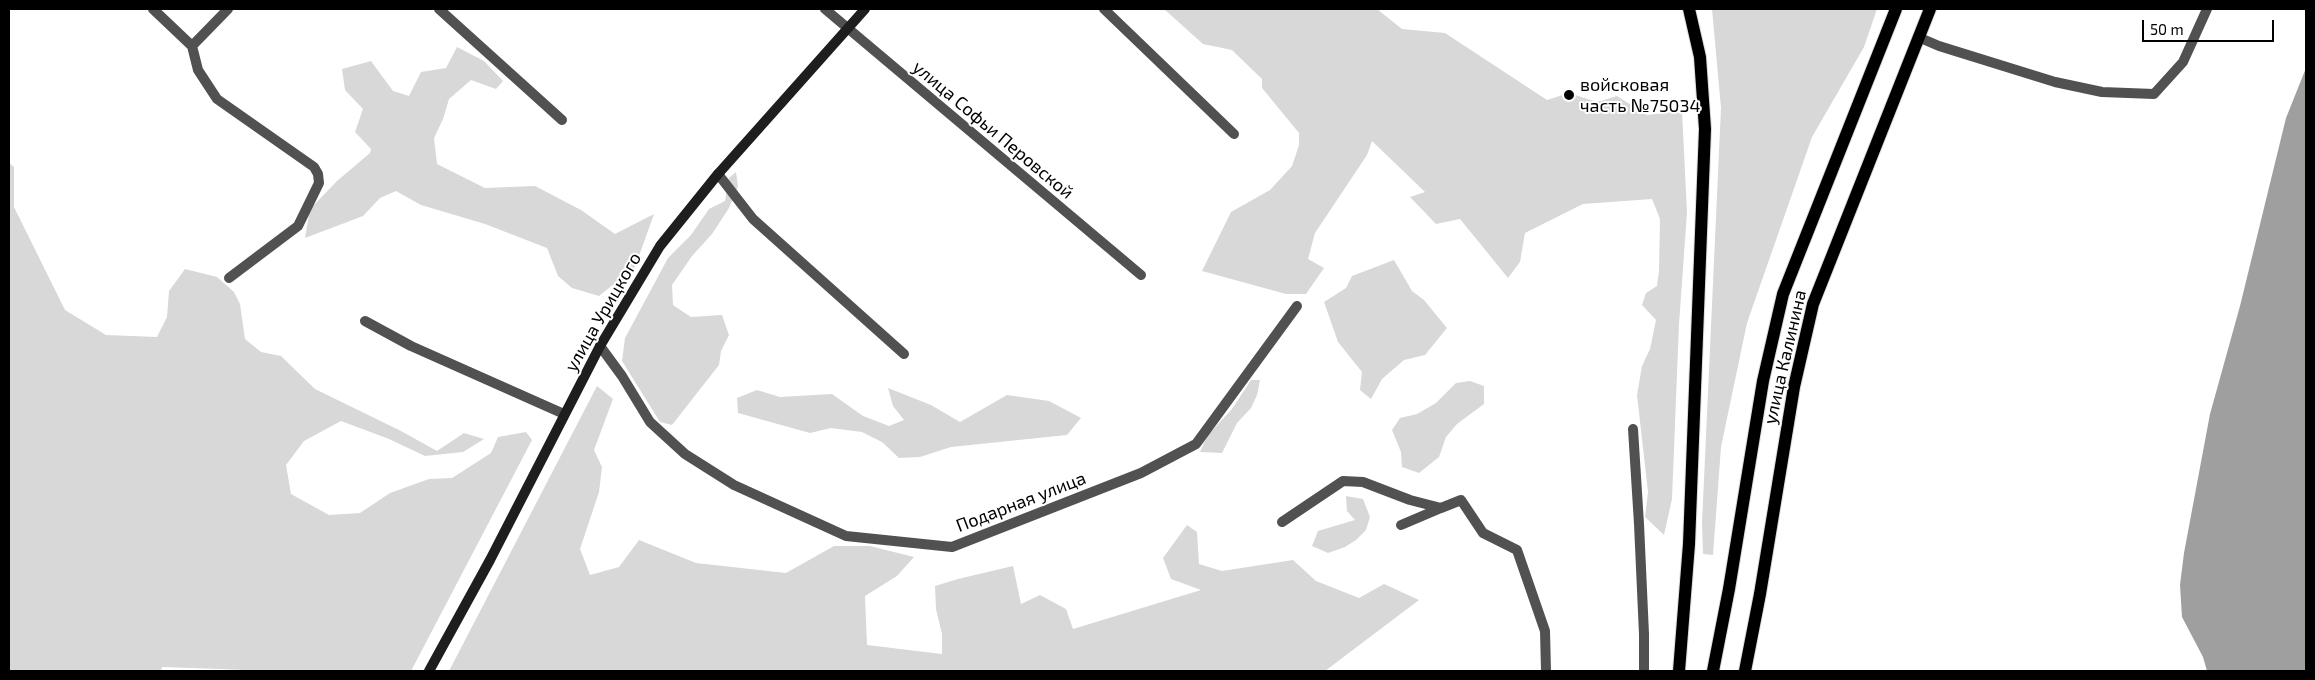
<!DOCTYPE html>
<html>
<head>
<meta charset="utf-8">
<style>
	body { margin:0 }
	#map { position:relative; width:2315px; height:680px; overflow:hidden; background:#fff; font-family:"Exo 2",sans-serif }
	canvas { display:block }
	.frame { position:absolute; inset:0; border:10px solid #000; pointer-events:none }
	.scale { position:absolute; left:2142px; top:20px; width:132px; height:22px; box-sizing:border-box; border:2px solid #000; border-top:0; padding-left:6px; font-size:15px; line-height:18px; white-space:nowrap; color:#000; -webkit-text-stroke:4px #fff; paint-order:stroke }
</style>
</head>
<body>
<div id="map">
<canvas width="2315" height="680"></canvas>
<div class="frame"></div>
<div class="scale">50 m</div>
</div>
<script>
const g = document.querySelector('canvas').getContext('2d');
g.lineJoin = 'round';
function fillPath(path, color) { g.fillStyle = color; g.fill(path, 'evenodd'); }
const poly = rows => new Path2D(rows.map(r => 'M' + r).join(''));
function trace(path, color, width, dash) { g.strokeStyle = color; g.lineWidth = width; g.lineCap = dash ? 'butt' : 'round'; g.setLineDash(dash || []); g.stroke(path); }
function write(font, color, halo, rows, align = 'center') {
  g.font = font + ' "Exo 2",sans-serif'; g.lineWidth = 4; g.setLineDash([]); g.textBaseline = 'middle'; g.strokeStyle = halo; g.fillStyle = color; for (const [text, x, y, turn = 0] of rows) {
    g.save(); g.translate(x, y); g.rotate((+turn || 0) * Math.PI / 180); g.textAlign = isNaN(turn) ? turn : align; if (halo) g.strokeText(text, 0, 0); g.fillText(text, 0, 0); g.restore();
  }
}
fillPath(poly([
	[1164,9,1377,9,1402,29,1445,33,1547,100,1569,93,1597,102,1617,96,1647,115,1682,111,1687,212,1679,324,1672,499,1664,535,1645,517,1648,492,1637,395,1642,366,1650,349,1656,320,1642,305,1646,293,1657,286,1659,271,1660,219,1652,199,1583,204,1525,233,1520,262,1508,278,1460,219,1436,224,1410,197,1425,192,1372,141,1367,155,1315,233,1308,259,1324,268,1306,294,1286,294,1202,271,1231,212,1270,190,1292,166,1299,145,1299,133,1262,88,1262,79,1232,50,1203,44],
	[1712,9,1877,9,1864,47,1812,137,1747,323,1721,447,1713,555,1703,554,1702,523,1721,108],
	[457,47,484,61,503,81,496,89,471,80,449,99,443,119,434,138,437,164,485,188,535,186,581,210,615,234,654,214,635,267,599,296,572,288,558,276,547,248,485,224,421,205,396,191,380,198,363,216,305,238,310,209,337,181,370,153,371,149,355,132,363,109,345,90,342,69,371,61,393,91,409,96,421,72,446,68],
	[9,163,14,167,14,207,65,310,106,335,157,337,167,317,169,291,185,269,217,277,234,292,240,304,245,339,261,352,281,356,315,389,401,431,437,451,464,433,484,439,463,452,425,456,389,439,341,421,304,441,286,465,291,494,329,515,360,513,390,493,429,479,452,478,491,453,498,437,526,432,532,440,411,671,274,671,162,667,161,671,9,671],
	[736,172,738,186,729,208,712,234,692,256,672,285,673,305,691,317,722,315,729,335,721,351,719,365,672,425,660,422,622,361,625,338,668,258,691,235,709,209,725,201,729,178],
	[1394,260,1412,291,1424,300,1447,328,1425,355,1404,360,1382,379,1371,399,1360,390,1362,372,1338,342,1324,302,1346,288,1352,276],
	[1251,380,1260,380,1257,395,1251,408,1237,423,1222,453,1200,452,1207,436,1232,409],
	[1470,381,1484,386,1484,404,1457,424,1446,437,1439,457,1419,473,1402,467,1401,452,1392,430,1400,418,1417,414,1436,403,1456,383],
	[597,386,613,399,594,450,602,467,599,492,580,549,590,575,619,567,639,540,696,563,786,573,834,546,870,546,914,557,897,576,865,596,867,645,942,654,942,634,936,609,935,586,958,579,1013,566,1021,604,1040,595,1066,609,1073,629,1201,590,1171,579,1163,558,1187,525,1197,532,1199,564,1222,571,1293,560,1316,581,1359,598,1384,584,1419,600,1325,671,449,671],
	[888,388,931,405,960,422,1007,395,1049,401,1081,418,1067,435,951,447,920,457,899,458,882,442,862,432,831,428,810,433,738,413,737,398,757,390,780,397,832,394,863,416,889,426,904,420,893,406],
	[1346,496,1363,499,1370,517,1366,530,1356,540,1345,547,1328,553,1312,546,1318,531,1355,520,1347,511]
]), '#d8d8d8');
fillPath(poly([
	[2306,68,2306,671,2207,671,2203,657,2182,617,2180,585,2184,553,2210,414,2240,306,2286,118]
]), '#9f9f9f');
const primary = poly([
	[1679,671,1689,544,1705,129,1700,57,1689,9],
	[1713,671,1729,589,1763,381,1783,294,1896,9],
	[1745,671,1760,594,1794,387,1813,304,1930,9]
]);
trace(primary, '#dbdbdb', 14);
trace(poly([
	[1918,37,1939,46,2055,82,2102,92,2154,94,2183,62,2207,9],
	[365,321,411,346,564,414],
	[1282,522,1343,481,1363,482,1410,500,1441,508,1461,500,1483,533,1517,550,1545,631,1546,671],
	[1401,525,1441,508]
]), '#515151', 10);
trace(poly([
	[153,9,192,46,198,70,217,99,314,167,318,174,319,183,298,226,229,278],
	[439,9,562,120],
	[825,9,1141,275],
	[1104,9,1234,134],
	[192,46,228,9],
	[718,174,753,219,904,354],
	[600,346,622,376,650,422,685,454,734,485,846,536,952,547,1141,473,1196,444,1297,306],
	[1633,429,1639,524,1644,634,1644,671]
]), '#515151', 10);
trace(poly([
	[429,671,490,560,600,346,660,246,718,174,865,9]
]), '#1e1e1e', 10);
trace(primary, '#000', 12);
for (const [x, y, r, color] of [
	[1569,95,6,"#000"]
]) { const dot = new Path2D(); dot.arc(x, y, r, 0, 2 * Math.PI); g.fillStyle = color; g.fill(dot); trace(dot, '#fff', 2); }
write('18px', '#000', '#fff', [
	["войсковая",1580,85],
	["часть №75034",1580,106]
], 'left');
write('18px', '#000', '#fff', [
	["улица Софьи Перовской",993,130,40],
	["улица Урицкого",603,312,-60],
	["улица Калинина",1785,357,-77],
	["Подарная улица",1021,502,-21]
]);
</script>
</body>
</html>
